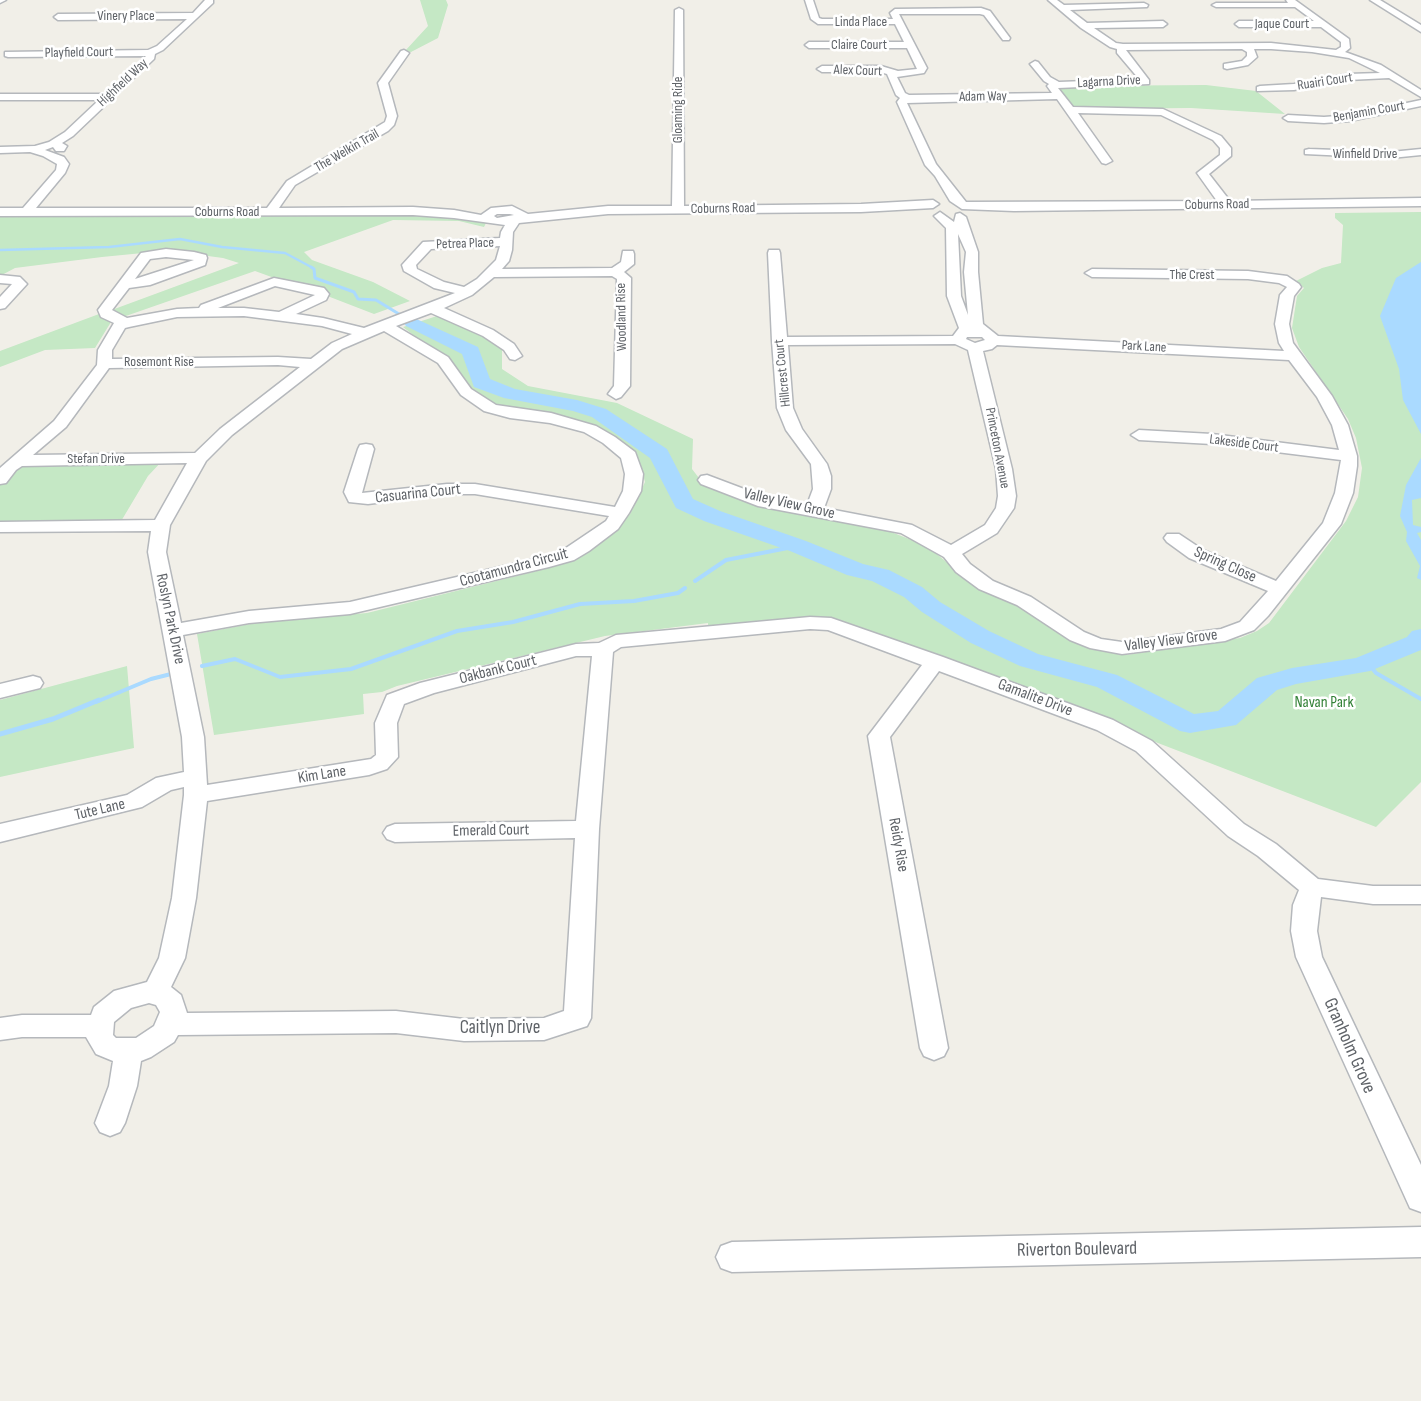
<!DOCTYPE html>
<html>
<head>
<meta charset="utf-8">
<style>
	body { margin:0 }
	canvas { display:block; background:#f1efe8 }
</style>
</head>
<body>
<canvas width="1421" height="1401"></canvas>
<script>
const g = document.querySelector('canvas').getContext('2d');
g.lineJoin = 'round';
function fillPath(path, color) { g.fillStyle = color; g.fill(path, 'evenodd'); }
const poly = rows => new Path2D(rows.map(r => 'M' + r).join(''));
function trace(path, color, width, dash) { g.strokeStyle = color; g.lineWidth = width; g.lineCap = dash ? 'butt' : 'round'; g.setLineDash(dash || []); g.stroke(path); }
function write(font, color, halo, rows, align = 'center') {
  g.font = font + ' "Sofia Sans Condensed",sans-serif'; g.lineWidth = 5; g.setLineDash([]); g.textBaseline = 'middle'; g.strokeStyle = halo; g.fillStyle = color; for (const [text, x, y, turn = 0] of rows) {
    g.save(); g.translate(x, y); g.rotate((+turn || 0) * Math.PI / 180); g.textAlign = isNaN(turn) ? turn : align; if (halo) g.strokeText(text, 0, 0); g.fillText(text, 0, 0); g.restore();
  }
}
fillPath(poly([
	[420,0,446,0,448,5,438,38,411,52,405,51,428,26],
	[1206,85,1256,91,1285,114,1191,108,1085,109,1074,107,1058,88,1065,86],
	[416,211,487,221,484,227,459,221,393,220,304,252,312,260,373,282,410,301,374,314,330,297,321,290,277,279,255,271,123,317,109,311,239,263,223,258,193,254,153,252,102,257,15,268,0,276,0,216],
	[1421,212,1421,782,1376,827,836,619,818,618,708,627,708,623,605,636,397,686,382,692,363,694,364,714,214,735,197,634,261,622,367,613,553,567,584,554,613,533,630,514,645,482,639,461,605,433,496,405,476,395,458,369,442,353,421,341,403,327,437,316,474,330,502,350,502,369,528,386,617,403,693,439,692,469,702,482,763,506,886,530,927,546,972,583,1017,604,1083,646,1126,655,1240,638,1257,631,1269,623,1346,521,1358,497,1362,468,1356,438,1348,419,1299,347,1292,328,1297,296,1304,288,1296,281,1322,268,1341,263,1343,225,1335,218,1335,213],
	[99,314,111,322,95,348,45,350,0,367,0,351],
	[163,460,148,476,120,523,0,522,0,485,13,468,28,462],
	[127,666,134,748,0,777,0,700]
]), '#c5e8c5');
fillPath(poly([
	[1421,262,1421,434,1403,400,1399,369,1380,316,1396,278],
	[1421,458,1421,498,1412,500,1413,525,1421,527,1421,532,1417,533,1421,540,1421,580,1417,578,1420,566,1406,541,1407,532,1400,516,1406,485]
]), '#aadaff');
trace(poly([
	[0,250,109,247,180,239,222,247,285,253,313,268]
]), '#aadaff', 2.5);
trace(poly([
	[311,267,314,269,315,278,354,292,358,299,376,300,412,322]
]), '#aadaff', 3);
trace(poly([
	[695,581,726,560,798,546],
	[1367,662,1376,673,1421,699],
	[202,666,235,659,280,677,351,669,457,631,513,622,580,604,634,601,678,593,685,588],
	[96,702,151,679,175,673]
]), '#aadaff', 4);
trace(poly([
	[0,734,53,719,99,700]
]), '#aadaff', 5);
fillPath(poly([
	[412,317,478,347,490,379,515,389,577,400,606,409,667,449,693,499,720,511,806,541,863,564,889,570,922,587,940,602,989,631,1038,654,1117,675,1194,714,1218,711,1257,678,1292,668,1356,658,1407,637,1412,631,1421,629,1421,650,1370,671,1296,684,1277,690,1236,725,1190,733,1180,731,1097,687,1020,666,971,643,922,612,904,597,872,581,847,575,790,551,704,521,676,508,650,458,592,417,573,411,504,398,474,387,462,354,406,326,403,322,406,318,412,317]
]), '#aadaff');
const minor = poly([
	[0,0,6,0,0,3,0,0],
	[205,0,213,0,213,3,163,50,155,54,154,59,73,136,62,143,67,146,64,151,56,151,53,147,45,150,64,157,69,164,65,173,36,208,267,208,287,181,385,122,387,116,378,83,401,51,404,50,409,53,388,83,397,116,394,125,388,131,295,185,279,208,413,207,454,210,481,215,491,208,512,206,528,214,608,206,672,206,675,10,679,8,683,10,684,206,861,204,933,200,939,204,933,208,861,212,608,214,519,223,513,232,512,250,509,261,502,269,612,268,621,262,623,251,633,251,634,254,634,264,624,272,631,278,630,386,621,397,616,399,608,394,614,386,617,279,612,276,494,277,472,295,444,308,493,330,514,344,522,356,515,360,510,359,504,350,483,336,431,313,396,326,448,357,471,389,496,405,551,413,596,426,615,437,635,452,643,474,641,491,629,513,618,529,589,551,574,560,549,567,350,614,249,623,183,635,204,737,207,785,371,759,376,755,375,723,387,695,420,683,576,644,599,643,616,635,810,617,831,618,943,657,1113,720,1152,741,1244,824,1276,844,1318,879,1373,886,1421,886,1421,904,1373,904,1321,897,1317,931,1322,957,1421,1165,1421,1212,1410,1208,1296,957,1291,931,1293,905,1299,890,1258,856,1228,836,1136,751,1097,730,939,671,890,737,948,1048,944,1056,934,1060,924,1056,920,1048,868,736,922,665,828,630,810,629,621,647,613,652,599,829,591,1018,587,1026,544,1040,464,1041,396,1033,178,1035,174,1042,151,1057,141,1061,137,1086,125,1123,120,1132,110,1136,100,1132,95,1123,109,1086,113,1061,96,1054,86,1037,22,1037,0,1040,0,1018,22,1015,91,1015,94,1007,114,991,147,982,159,958,172,898,184,795,184,787,171,790,142,807,0,842,0,824,127,795,156,778,184,772,182,737,148,552,151,531,0,532,0,522,155,520,187,463,22,466,16,470,6,483,0,484,0,468,54,421,97,365,98,350,114,323,101,317,98,310,141,253,166,249,194,252,206,255,207,258,205,265,150,285,129,288,112,310,127,318,177,309,199,308,201,305,274,278,324,288,329,294,326,300,296,314,323,318,364,328,455,293,434,288,404,271,402,265,423,242,500,238,501,232,505,225,454,218,413,215,0,216,0,208,23,208,56,170,57,164,43,156,30,152,0,153,0,147,35,146,49,142,65,132,99,100,0,100,0,94,106,94,146,56,8,57,5,56,5,52,148,50,157,46,187,19,58,20,54,17,58,14,193,13,205,0],
	[497,214,510,214,514,215,497,218,494,216,497,214],
	[500,246,496,260,477,279,464,287,444,282,417,269,416,265,431,249,500,246],
	[166,257,194,260,135,279,150,259,166,257],
	[275,286,315,295,279,312,244,308,218,308,275,286],
	[244,316,322,326,352,334,332,343,311,359,278,357,112,359,112,350,125,328,129,327,177,317,244,316],
	[384,331,438,363,461,395,484,411,510,418,550,423,584,432,603,443,621,458,625,474,623,491,615,507,475,484,447,484,362,493,374,449,372,445,366,444,360,445,358,449,344,492,349,502,368,504,447,494,475,494,609,516,606,521,560,552,538,558,350,602,249,611,181,623,166,552,170,525,206,461,232,435,342,349,384,331],
	[278,365,300,367,220,429,195,453,33,455,66,427,109,368,278,365],
	[576,656,592,656,576,821,395,824,387,827,383,833,387,839,395,842,575,838,564,1011,544,1018,464,1019,396,1011,187,1013,181,995,171,987,185,958,196,898,207,801,369,775,387,769,398,757,397,723,404,704,434,693,576,656],
	[149,1003,156,1005,160,1012,154,1026,136,1038,116,1038,113,1035,114,1022,131,1008,149,1003],
	[805,0,813,0,819,18,822,19,893,19,890,13,895,9,981,8,990,11,1010,38,1009,40,1003,40,984,15,980,14,899,14,927,68,924,73,897,77,905,93,909,95,1052,93,1047,86,1049,84,1044,81,1030,64,1035,61,1038,62,1050,77,1059,82,1139,79,1117,53,1117,49,1110,47,1081,28,1048,0,1057,0,1064,5,1144,3,1148,5,1147,7,1070,10,1087,23,1163,21,1167,24,1163,27,1094,28,1116,43,1123,44,1271,43,1336,50,1341,47,1341,42,1321,27,1239,27,1235,24,1239,21,1314,21,1295,7,1216,7,1212,5,1216,3,1288,3,1286,0,1295,0,1349,39,1350,48,1345,52,1381,65,1421,90,1421,97,1389,78,1348,80,1294,90,1257,91,1257,87,1260,86,1294,84,1348,74,1380,73,1349,58,1312,52,1271,49,1254,49,1257,57,1248,65,1227,69,1224,68,1224,64,1242,61,1247,56,1247,52,1242,49,1126,50,1149,80,1149,84,1058,88,1073,107,1163,109,1221,136,1231,148,1231,156,1209,174,1230,201,1421,198,1421,206,1014,211,962,209,950,201,935,176,925,165,897,102,900,98,896,95,887,74,880,72,822,72,817,69,822,66,881,66,898,71,917,69,907,48,809,48,805,45,809,42,904,42,895,24,818,24,811,19,805,0],
	[1057,99,1102,163,1106,164,1112,161,1078,113,1161,115,1213,140,1220,148,1220,155,1197,173,1217,201,966,202,936,164,907,103,1057,99],
	[1370,0,1380,0,1421,25,1421,32,1370,0],
	[1421,100,1421,106,1350,121,1324,123,1288,121,1283,118,1288,115,1324,117,1350,115,1421,100],
	[1309,149,1391,152,1421,149,1421,155,1391,158,1305,154,1305,150,1309,149],
	[940,212,954,222,956,214,960,213,966,217,978,252,978,272,983,324,998,336,1284,351,1279,343,1275,324,1280,295,1287,287,1279,283,1248,279,1092,277,1085,273,1092,269,1248,271,1287,276,1299,284,1301,287,1294,296,1289,324,1293,343,1332,396,1348,425,1357,456,1357,466,1353,493,1341,524,1268,616,1254,630,1225,641,1122,654,1090,648,1070,640,1017,605,979,589,956,572,944,557,901,533,758,506,701,484,698,480,701,476,707,475,768,498,807,505,813,489,811,464,786,430,777,408,772,341,768,253,769,250,779,250,780,253,787,337,953,336,959,328,947,296,946,228,934,216,940,212],
	[958,234,966,252,964,272,968,315,961,296,958,234],
	[967,337,982,337,985,340,975,343,966,339,967,337],
	[955,344,968,350,996,469,998,496,996,508,985,525,951,545,912,525,824,508,831,489,831,476,827,464,802,429,793,408,788,345,955,344],
	[997,345,1289,360,1317,397,1332,425,1339,450,1212,434,1139,430,1131,435,1139,440,1212,444,1341,460,1335,493,1323,523,1276,581,1203,550,1179,534,1167,534,1164,538,1167,542,1189,558,1268,591,1240,622,1221,629,1122,642,1101,639,1084,632,1031,597,993,581,970,564,962,554,997,533,1014,508,1016,496,1012,469,983,351,992,349,997,345],
	[0,275,20,277,27,284,5,308,0,309,0,297,12,284,0,283,0,275],
	[33,676,40,678,43,683,40,688,0,698,0,684,33,676],
	[1421,1227,1421,1257,732,1272,721,1268,716,1257,721,1246,732,1242,1421,1227]
]);
trace(minor, '#b5b8bc', 3);
fillPath(minor, '#fff');
write('14px', '#5f6368', '#fff', [
	["Vinery Place",126,16],
	["Linda Place",861,22],
	["Jaque Court",1282,24],
	["Claire Court",859,45],
	["Playfield Court",79,53,-1],
	["Alex Court",858,71,2],
	["Lagarna Drive",1109,82,-3],
	["Ruairi Court",1325,82,-9],
	["Highfield Way",123,83,-43],
	["Adam Way",983,97,-1],
	["Gloaming Ride",678,110,-90],
	["Benjamin Court",1369,112,-10],
	["The Welkin Trail",347,151,-30],
	["Winfield Drive",1365,154],
	["Coburns Road",1217,205,-1],
	["Coburns Road",723,209,-1],
	["Coburns Road",227,212],
	["Petrea Place",465,244,-2],
	["The Crest",1192,275],
	["Woodland Rise",622,317,-91],
	["Park Lane",1144,347,3],
	["Rosemont Rise",159,362],
	["Hillcrest Court",783,373,-96],
	["Lakeside Court",1244,444,7],
	["Princeton Avenue",997,448,79],
	["Stefan Drive",96,459]
]);
write('16px', '#5f6368', '#fff', [
	["Casuarina Court",418,494,-6],
	["Valley View Grove",789,504,13],
	["Spring Close",1225,565,24],
	["Cootamundra Circuit",514,568,-15],
	["Roslyn Park Drive",170,619,78],
	["Valley View Grove",1171,641,-7],
	["Oakbank Court",498,670,-14],
	["Gamalite Drive",1035,698,21],
	["Kim Lane",322,775,-9],
	["Tute Lane",100,810,-13],
	["Emerald Court",491,831,-1],
	["Reidy Rise",898,845,80]
]);
write('16px', '#348238', '#fff', [
	["Navan Park",1324,703]
]);
write('19px', '#5f6368', '#fff', [
	["Caitlyn Drive",500,1028],
	["Granholm Grove",1349,1046,66],
	["Riverton Boulevard",1077,1250,-1]
]);
</script>
</body>
</html>
